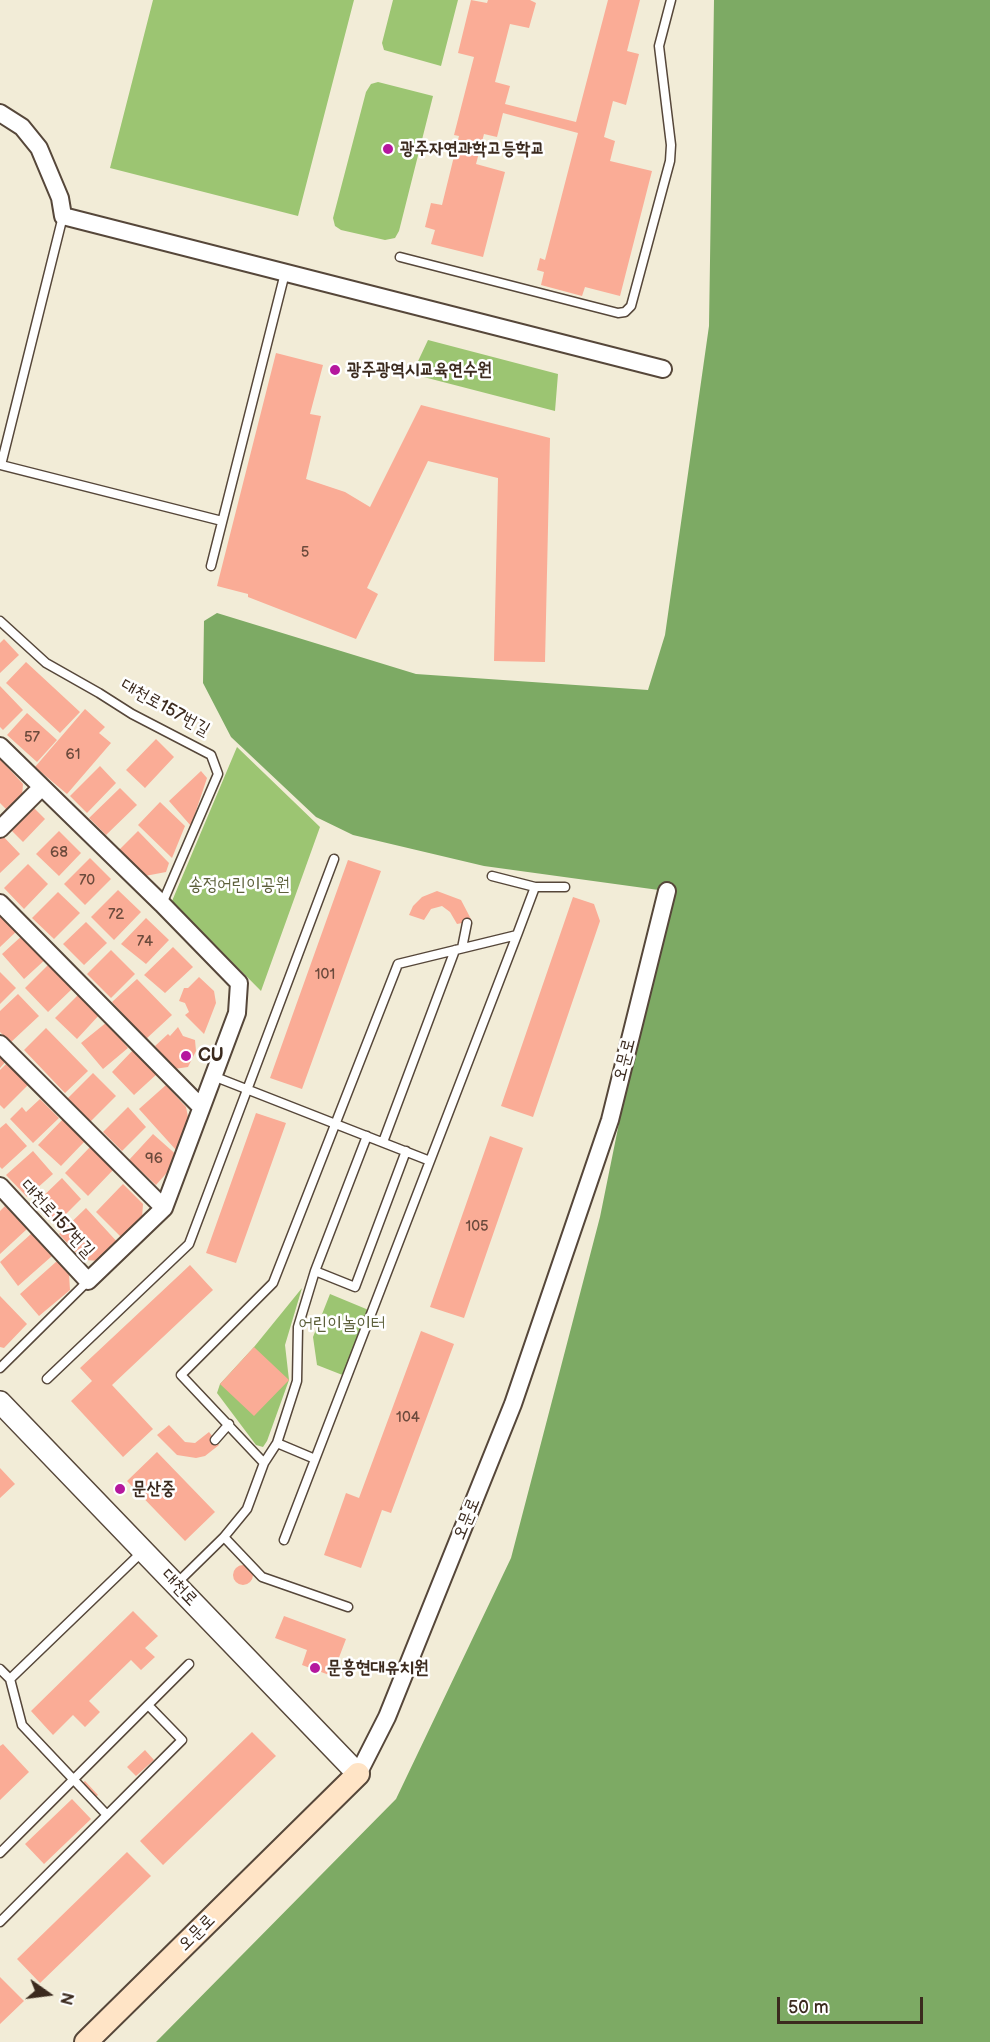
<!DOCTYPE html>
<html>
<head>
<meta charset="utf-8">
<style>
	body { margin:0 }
	#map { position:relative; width:990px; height:2042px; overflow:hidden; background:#f2ecd7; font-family:"Balsamiq Sans",sans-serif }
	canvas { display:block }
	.north { position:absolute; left:18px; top:1964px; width:60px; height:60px; -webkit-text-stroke:4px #fff; paint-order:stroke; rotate:104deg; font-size:16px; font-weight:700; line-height:24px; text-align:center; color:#3b2a1e }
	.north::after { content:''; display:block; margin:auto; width:21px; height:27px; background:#3b2a1e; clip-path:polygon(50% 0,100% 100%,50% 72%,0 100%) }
	.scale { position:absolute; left:777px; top:1997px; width:146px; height:27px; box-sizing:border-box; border:3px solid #3b2a1e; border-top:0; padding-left:8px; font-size:18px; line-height:21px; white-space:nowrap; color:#3b2a1e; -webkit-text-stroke:4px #fff; paint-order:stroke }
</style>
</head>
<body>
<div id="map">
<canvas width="990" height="2042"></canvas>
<div class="north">N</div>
<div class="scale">50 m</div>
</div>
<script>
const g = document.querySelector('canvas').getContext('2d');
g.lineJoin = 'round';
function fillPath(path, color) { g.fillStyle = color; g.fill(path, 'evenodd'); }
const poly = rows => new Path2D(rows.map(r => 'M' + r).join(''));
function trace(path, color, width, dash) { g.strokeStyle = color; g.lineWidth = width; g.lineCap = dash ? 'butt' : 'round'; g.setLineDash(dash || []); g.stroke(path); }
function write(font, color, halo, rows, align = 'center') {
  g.font = font + ' "Balsamiq Sans","Poor Story",sans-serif'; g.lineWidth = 5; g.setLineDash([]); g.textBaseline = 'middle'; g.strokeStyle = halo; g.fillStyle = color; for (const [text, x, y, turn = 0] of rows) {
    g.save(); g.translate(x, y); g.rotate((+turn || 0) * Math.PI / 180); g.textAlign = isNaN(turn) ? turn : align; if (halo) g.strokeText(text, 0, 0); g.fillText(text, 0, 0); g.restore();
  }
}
fillPath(poly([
	[153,0,354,0,298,216,110,168],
	[393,0,458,0,441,66,384,50,382,43],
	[378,82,433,96,399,231,395,238,385,240,341,230,335,226,333,218,366,92,371,84],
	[428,340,558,374,555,411,412,374],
	[237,747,320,827,261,991,172,901],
	[302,1288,285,1345,289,1380,267,1441,263,1447,256,1445,217,1393,220,1384,254,1347],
	[330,1294,371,1311,345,1376,317,1365,313,1337]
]), '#9cc572');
fillPath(poly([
	[714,0,990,0,990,2042,156,2042,396,1799,511,1558,600,1217,666,891,484,866,353,835,316,817,231,737,203,683,204,621,217,613,416,674,648,690,665,635,709,326]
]), '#7daa64');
fillPath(poly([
	[471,0,487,3,488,0,530,0,536,3,529,28,510,24,495,82,510,86,505,104,576,122,608,0,640,0,627,51,639,54,626,105,613,101,604,137,615,141,610,161,652,171,620,296,585,287,582,296,541,285,544,272,537,270,540,258,545,260,578,133,503,113,497,137,484,134,476,164,505,172,483,257,431,244,435,230,425,227,431,203,442,205,459,136,454,135,474,57,458,53],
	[276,353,323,365,310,414,321,416,306,479,345,492,370,507,421,405,550,438,545,662,494,661,498,478,428,461,367,588,378,594,356,639,248,597,248,594,217,586],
	[4,639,19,655,0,673,0,643],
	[26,662,80,712,60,733,6,683],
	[0,686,23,710,3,730,0,727],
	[85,709,105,727,99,733,111,743,67,794,35,767],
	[27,713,57,740,37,762,7,735],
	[156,739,174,757,145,788,126,770],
	[0,759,23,784,22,796,7,810,0,803],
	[100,766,116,783,87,813,70,796],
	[201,771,207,778,191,826,169,801],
	[120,788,137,805,106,835,89,818],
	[27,801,45,819,23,842,5,824],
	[160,802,185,826,172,858,138,825],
	[59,831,81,853,59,876,36,854],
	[138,831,169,863,166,872,145,876,119,850],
	[0,833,20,854,0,873],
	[90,858,111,879,85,905,64,884],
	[348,860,381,871,302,1089,270,1078],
	[28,864,48,884,24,909,4,888],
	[118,890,141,912,114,940,91,917],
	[437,891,461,900,472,921,457,924,450,912,442,906,431,909,424,920,409,915,413,906,422,897],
	[58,892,80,913,54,939,32,918],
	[573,897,594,904,600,921,533,1117,501,1106],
	[0,910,19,929,0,947],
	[146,918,169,940,146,964,121,944],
	[86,922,107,943,84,965,63,944],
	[25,933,47,958,24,979,2,954],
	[173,947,193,967,165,993,144,975],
	[111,950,135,974,111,998,87,974],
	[50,963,73,988,48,1012,25,988],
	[0,972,16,988,0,1004],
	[199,977,214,991,216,1003,204,1034,185,1015,189,1012,185,1003,179,1001,184,988,188,988],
	[137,979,172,1015,146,1039,112,1002],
	[80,993,101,1013,77,1039,55,1018],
	[18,994,39,1016,10,1043,0,1032,0,1011],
	[107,1022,128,1048,103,1069,81,1043],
	[178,1027,183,1036,195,1040,196,1051,188,1067,174,1069,155,1046,168,1034,170,1036],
	[46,1028,88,1071,65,1093,24,1050],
	[134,1049,158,1073,134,1095,112,1072],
	[0,1054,7,1060,0,1068],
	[9,1061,30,1083,4,1109,0,1105,0,1070],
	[93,1073,116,1096,90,1122,67,1099],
	[166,1085,186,1107,189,1122,176,1150,139,1109],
	[40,1099,59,1118,33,1143,10,1119,22,1107,26,1112],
	[128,1107,146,1127,122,1151,103,1132],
	[256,1113,286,1123,236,1263,206,1253],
	[63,1119,85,1141,61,1166,38,1145],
	[6,1123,27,1146,2,1169,0,1167,0,1128],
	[153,1134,180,1158,156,1185,129,1160],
	[490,1136,523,1148,464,1318,430,1307],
	[90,1147,113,1170,88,1196,65,1173],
	[33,1151,53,1174,27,1197,6,1175],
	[62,1178,81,1199,56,1224,36,1203],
	[123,1184,143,1204,142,1218,123,1239,96,1212],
	[5,1206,27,1229,0,1254,0,1211],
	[86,1208,120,1245,103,1261,83,1260,59,1234],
	[32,1233,52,1256,18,1286,0,1262],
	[57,1261,69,1274,70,1290,39,1316,20,1294],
	[190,1265,213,1290,112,1385,153,1429,123,1457,71,1401,92,1381,80,1368],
	[0,1296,27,1324,4,1348,0,1347],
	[421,1331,454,1344,391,1513,382,1510,361,1568,324,1555,346,1493,359,1498],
	[254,1347,289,1380,254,1416,220,1384],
	[169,1425,185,1442,195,1443,209,1432,219,1445,205,1456,196,1458,177,1455,157,1435],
	[157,1452,215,1512,185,1541,127,1481],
	[0,1468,15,1484,0,1498],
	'233 1575a10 10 0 1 1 20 0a10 10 0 1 1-20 0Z',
	[133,1611,158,1636,145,1648,155,1657,141,1670,131,1660,89,1701,100,1712,85,1727,73,1715,53,1735,31,1711],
	[284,1616,346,1639,332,1676,302,1665,307,1650,275,1638],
	[252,1732,276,1756,163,1865,140,1841],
	[3,1744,29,1772,0,1800,0,1746],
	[145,1750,154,1760,136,1776,127,1767],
	[85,1781,98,1795,93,1799,80,1785],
	[72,1799,91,1819,44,1864,25,1844],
	[127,1852,151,1876,40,1983,17,1959],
	[0,1977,24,2001,0,2024]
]), '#faac96');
const service = poly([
	[63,216,1,465,222,521],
	[400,257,618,313,625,312,631,306,670,161,671,145,659,46,671,0],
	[211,566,285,273],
	[0,621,46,663,99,693,132,714,211,755,218,774,162,904],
	[492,876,535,887,517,935],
	[535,887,565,887],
	[462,948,467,923],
	[213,1076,430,1161],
	[383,1142,455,950],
	[315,1271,355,1287,406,1151],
	[0,1368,88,1281],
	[47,1379,189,1244,334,859],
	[215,1440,229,1424],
	[277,1443,315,1459],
	[264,1463,181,1375,273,1283,398,964,517,935,284,1540],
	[224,1537,262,1577,348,1607],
	[176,1584,224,1537,247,1509,264,1463,277,1443,297,1381,298,1327,315,1271,367,1136],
	[0,1669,10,1679],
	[107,1815,22,1725,10,1679,143,1551],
	[0,1853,148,1705],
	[0,1922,182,1740,148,1705,189,1664]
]);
const minor = poly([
	[0,113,22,127,39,148,60,198,63,216,663,369],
	[0,746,162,904,239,983,237,1013,164,1208,88,1281,0,1186],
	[0,829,41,788],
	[0,903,201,1107],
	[0,1044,164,1208],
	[358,1774,387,1717,513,1404,610,1120,667,891]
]);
const tertiary = poly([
	[0,1402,358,1774]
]);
const secondary = poly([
	[86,2042,358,1774]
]);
trace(service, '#56473a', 11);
trace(minor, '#56473a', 20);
trace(tertiary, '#56473a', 24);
trace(secondary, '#56473a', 26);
trace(service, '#fff', 8);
trace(minor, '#fff', 16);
trace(tertiary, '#fff', 21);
trace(secondary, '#ffe4c6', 22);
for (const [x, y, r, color] of [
	[388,149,6,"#b5179e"],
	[335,370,6,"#b5179e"],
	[186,1056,6,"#b5179e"],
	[120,1489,6,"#b5179e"],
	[315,1668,6,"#b5179e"]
]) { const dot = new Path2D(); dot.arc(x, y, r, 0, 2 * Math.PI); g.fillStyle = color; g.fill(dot); trace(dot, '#fff', 2); }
write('15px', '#6b4a3c', null, [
	["5",305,553],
	["57",32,738],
	["61",73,755],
	["68",59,853],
	["70",87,881],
	["72",116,915],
	["74",145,942],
	["101",325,975],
	["96",154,1159],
	["105",477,1227],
	["104",408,1418]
]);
write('bold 18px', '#3b2a1e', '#fff', [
	["광주자연과학고등학교",400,149],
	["광주광역시교육연수원",347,370],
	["CU",198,1056],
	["문산중",132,1489],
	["문흥현대유치원",327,1668]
], 'left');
write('18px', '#3b2a1e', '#fff', [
	["대천로157번길",165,708,29],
	["오문로",625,1060,-76],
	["대천로157번길",57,1219,47],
	["오문로",467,1519,-68],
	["대천로",179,1588,46],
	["오문로",197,1933,-45]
]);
write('18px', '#5d603b', '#fff', [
	["송정어린이공원",239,885],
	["어린이놀이터",342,1324]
]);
</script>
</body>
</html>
